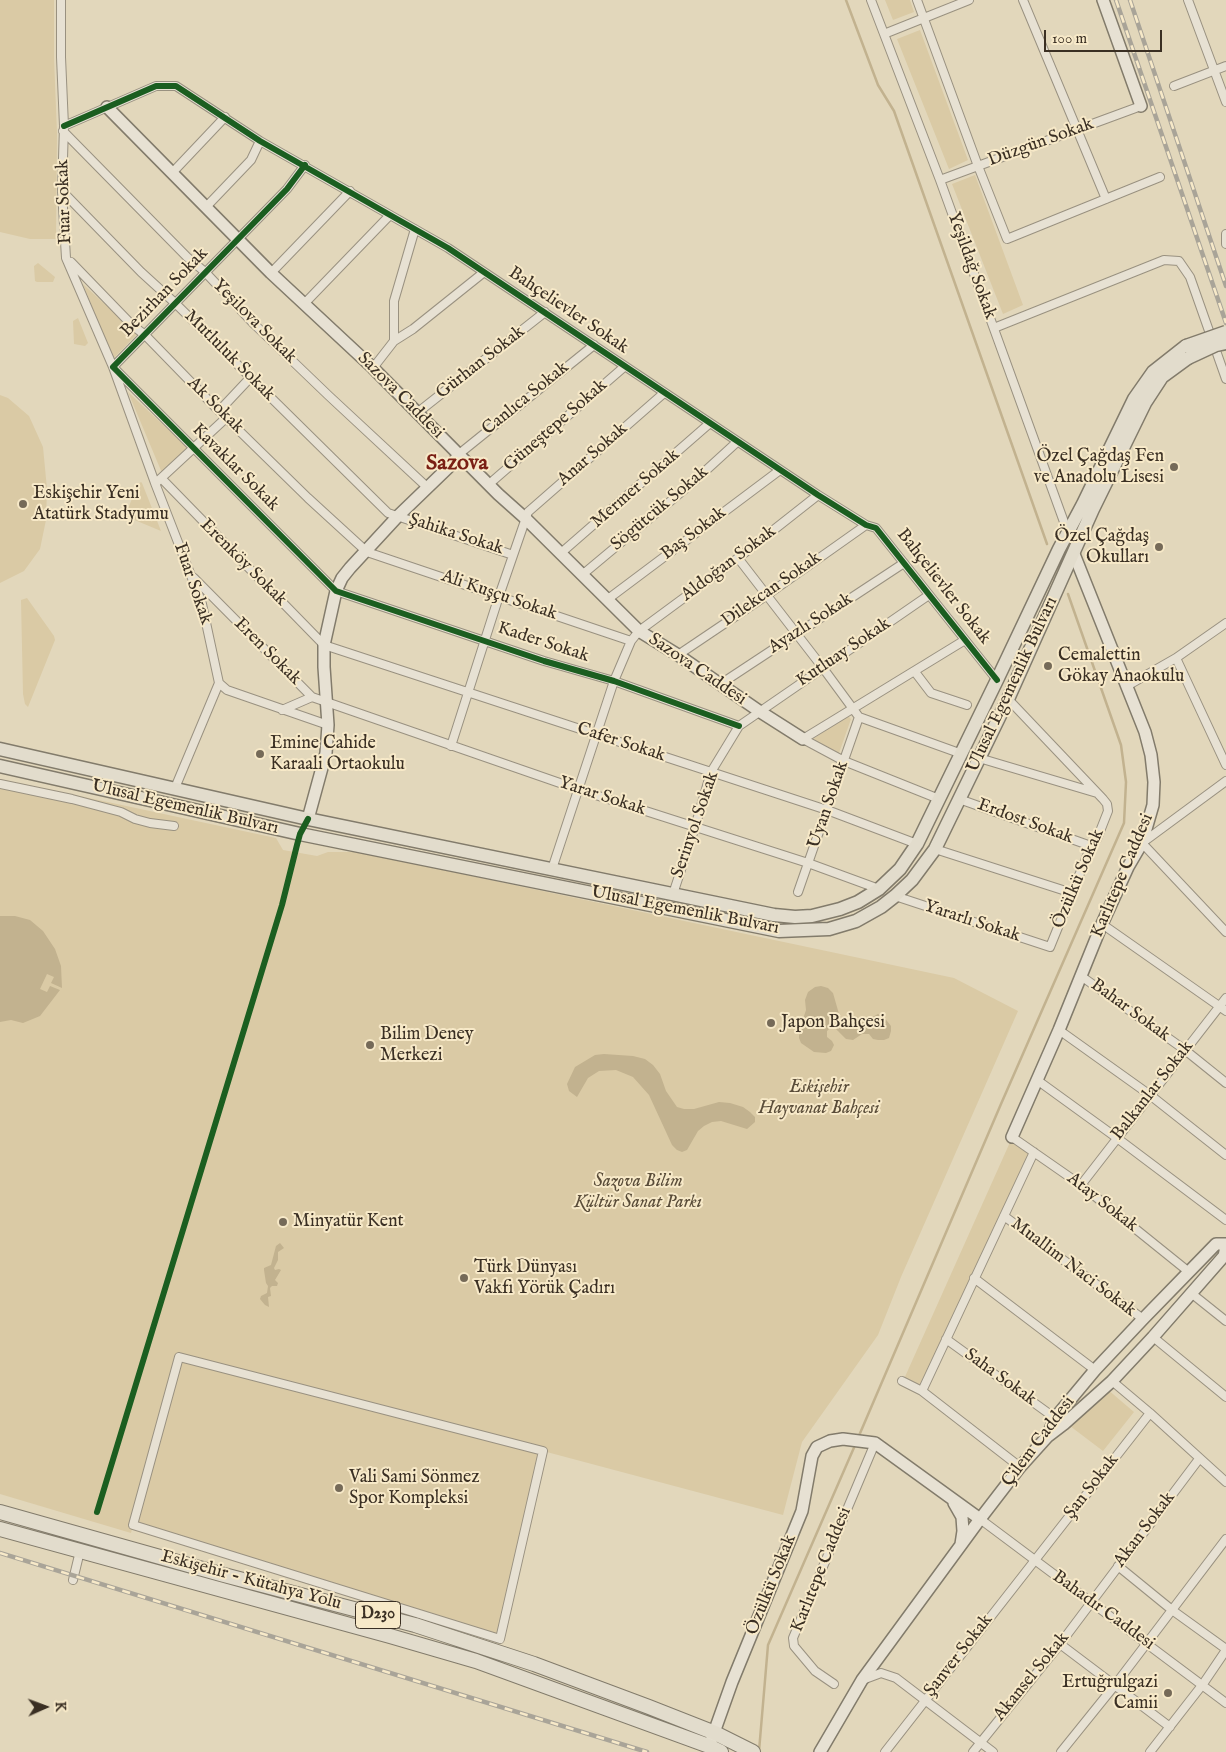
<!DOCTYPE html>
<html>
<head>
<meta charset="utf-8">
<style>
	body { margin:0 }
	#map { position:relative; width:1226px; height:1752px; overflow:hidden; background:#e2d7bb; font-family:"IM FELL English",serif }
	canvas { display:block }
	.north { position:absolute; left:20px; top:1682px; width:50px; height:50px; -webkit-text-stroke:4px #f7e9c8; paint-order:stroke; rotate:88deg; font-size:14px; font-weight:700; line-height:20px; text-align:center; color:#3a2f23 }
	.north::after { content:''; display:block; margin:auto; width:18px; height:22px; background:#3a2f23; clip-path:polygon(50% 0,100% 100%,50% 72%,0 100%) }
	.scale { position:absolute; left:1044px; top:30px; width:118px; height:22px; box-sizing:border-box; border:2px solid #3a2f23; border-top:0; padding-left:6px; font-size:15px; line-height:18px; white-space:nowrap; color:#3a2f23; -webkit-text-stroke:4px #f7e9c8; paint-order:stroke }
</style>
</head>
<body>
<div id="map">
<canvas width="1226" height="1752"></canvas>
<div class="north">K</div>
<div class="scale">100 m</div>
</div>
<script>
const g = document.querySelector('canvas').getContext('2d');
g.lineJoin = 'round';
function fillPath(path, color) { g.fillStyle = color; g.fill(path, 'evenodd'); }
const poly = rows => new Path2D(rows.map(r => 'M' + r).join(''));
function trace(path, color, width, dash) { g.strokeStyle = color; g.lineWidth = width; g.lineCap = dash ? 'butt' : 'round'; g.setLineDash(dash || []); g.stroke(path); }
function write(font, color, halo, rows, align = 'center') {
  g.font = font + ' "IM FELL English",serif'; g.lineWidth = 4; g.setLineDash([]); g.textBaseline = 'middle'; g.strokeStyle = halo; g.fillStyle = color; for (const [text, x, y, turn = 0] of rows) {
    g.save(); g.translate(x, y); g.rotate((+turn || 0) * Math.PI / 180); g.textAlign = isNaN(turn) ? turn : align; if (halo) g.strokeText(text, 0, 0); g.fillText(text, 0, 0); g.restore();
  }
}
fillPath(poly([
	[0,0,54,0,54,58,57,133,56,239,30,239,0,232],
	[885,0,910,0,914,12,893,20],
	[920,30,968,160,949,169,897,39],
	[975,175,1023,305,1003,314,952,184],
	[38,263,55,277,53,282,37,282,35,281,34,266],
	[83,284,137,334,113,359],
	[78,318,88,343,85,346,74,344,73,321],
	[128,392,189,449,162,473],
	[0,395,8,398,29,416,43,447,47,489,46,520,40,549,24,571,0,583],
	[141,482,142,483,161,531,125,516,138,484],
	[27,598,54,636,55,640,28,707,25,704,23,694,21,600],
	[848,716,851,719,839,753,813,739],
	[0,779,276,838,283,850,317,856,328,852,358,852,954,978,1018,1011,901,1277,878,1335,802,1442,783,1515,543,1451,500,1639,133,1525,131,1533,0,1494],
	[1011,1140,1031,1154,921,1387,904,1379],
	[1107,1389,1134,1412,1103,1451,1070,1426]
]), '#dacaa5');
fillPath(poly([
	[0,916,15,916,30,920,43,931,55,949,61,966,62,988,51,983,54,977,47,974,40,989,47,992,50,986,60,990,40,1016,23,1023,11,1020,0,1022],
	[821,986,828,988,833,993,839,1014,841,1017,845,1019,855,1016,858,1017,860,1020,869,1019,878,1014,883,1016,891,1026,891,1031,889,1038,884,1040,878,1040,873,1039,869,1034,862,1034,853,1040,846,1039,835,1028,830,1028,827,1031,827,1037,832,1041,834,1045,831,1051,826,1053,814,1052,801,1043,799,1038,799,1031,806,1010,805,1000,808,992,815,987],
	[604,1054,633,1056,645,1059,653,1065,660,1074,666,1091,677,1107,684,1109,694,1109,719,1102,730,1103,743,1107,750,1112,755,1117,755,1122,747,1129,721,1121,712,1122,704,1126,698,1131,687,1150,682,1152,677,1150,672,1145,649,1095,633,1077,616,1070,599,1071,588,1078,577,1097,569,1091,567,1084,575,1067,595,1055],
	[280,1243,284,1248,278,1252,278,1260,274,1268,275,1270,279,1269,281,1270,275,1280,278,1283,277,1286,272,1286,270,1288,271,1296,268,1297,269,1307,265,1305,260,1299,261,1296,267,1293,268,1286,266,1283,264,1270,264,1268,271,1265,276,1246]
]), '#c2b28f');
trace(poly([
	[846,0,878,85,894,111,1047,544],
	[858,1438,1001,1104,1124,823,1126,782,1121,745,1068,594],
	[759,1751,768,1645,856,1443]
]), '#c2b28f', 2.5);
const street = poly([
	[61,0,61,57,64,126,62,191,66,258,113,367,155,483,202,604,219,683,175,788],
	[871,0,940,180,1068,533],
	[917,0,978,166,1007,239,1160,177],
	[1023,0,1106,199],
	[1188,0,1226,102],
	[884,34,969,0],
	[1174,86,1226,66],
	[64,126,156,86,176,86,260,141,448,248,818,495,866,525,876,528,997,680],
	[63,131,187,257,205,272,254,324,329,396,428,488],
	[305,165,287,189,113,367,336,591,544,661,614,681,739,726],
	[172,173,225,117],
	[940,180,1141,106],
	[62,191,141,272,175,303,388,513,513,555],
	[207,206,251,160,260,141],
	[1226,234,1226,244],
	[71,262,132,325,145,335,219,411,308,498,367,552,631,641],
	[271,273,350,191],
	[304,304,390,215],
	[994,328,1164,260,1179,261,1190,277,1226,379],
	[394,341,394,301,415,229],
	[373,368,394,341,413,329,483,273],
	[219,411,250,378],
	[417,413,545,312],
	[459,454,594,345],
	[162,479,324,645,827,810,917,844],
	[158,481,226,418],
	[488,485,624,367],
	[561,553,710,423],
	[738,558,823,668,859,717,962,754],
	[582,575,691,484,737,442],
	[194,578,312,697,580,790,808,863,879,889],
	[608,599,780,470],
	[678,655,767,595,866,525],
	[1176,658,1226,765],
	[915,672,931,693,967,705],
	[219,683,227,690,328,725],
	[719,685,904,563],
	[1127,686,1176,658,1226,623],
	[282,710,312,697],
	[803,739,965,640],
	[803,739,844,761,939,799],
	[451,746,499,596,528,512,664,393],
	[979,758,1097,793],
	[1226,781,1142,843,1226,932],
	[0,784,72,799,121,812,135,819,150,823,174,826],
	[959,799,1091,846],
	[935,849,1072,893],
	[552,869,614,681,631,641,639,631,738,558,818,495],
	[798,892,859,717],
	[673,894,695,827,711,772,739,726,929,595],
	[895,896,1050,947,1091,846,1097,839,1108,811,1107,804,1103,799,1008,699],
	[1102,924,1226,1011],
	[1081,976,1185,1050,1226,1083],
	[1059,1030,1150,1095,1226,1155],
	[1037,1080,1117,1138,1226,1220],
	[1012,1137,1081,1185,1189,1272],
	[1081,1185,1226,998],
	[1004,1216,1143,1319],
	[974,1278,1095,1370],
	[1191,1293,1226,1321],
	[1153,1337,1226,1397],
	[946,1339,1055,1418],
	[179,1357,543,1451,500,1639,133,1525,179,1357],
	[902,1381,922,1391,1020,1467],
	[1112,1381,1150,1413,1226,1482],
	[922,1391,1034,1152],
	[980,1519,1226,1703],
	[1118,1566,1172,1610,1226,1649],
	[73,1580,80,1551],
	[1060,1644,1170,1727],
	[865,1679,881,1673,896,1678,993,1752],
	[834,1684,815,1671,794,1646,793,1638,875,1443],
	[885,1752,1150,1413],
	[973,1752,1060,1644,1199,1459],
	[1061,1752,1115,1685,1226,1539],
	[1150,1752,1203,1684,1226,1650]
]);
const secondary = poly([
	[1103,0,1141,106],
	[107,107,271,273,373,368,498,494,526,519,639,631,678,655,759,711,803,739],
	[308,819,326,753,328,725,324,667,324,645,336,591,342,578,350,568,398,516,454,462,459,454],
	[1012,1137,1059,1030,1102,924,1128,867,1142,843,1153,805,1154,782,1151,755,1145,732,1074,554],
	[1047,1437,1064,1424,1112,1381,1153,1337,1224,1256,1226,1247],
	[954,1503,962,1517,963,1531,961,1544],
	[711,1741,732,1682,802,1511,812,1456,817,1447,830,1441,843,1439,875,1443,980,1519],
	[820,1752,862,1680,980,1519,1020,1467,1047,1437,1055,1418,1095,1370,1143,1319,1216,1244,1226,1244]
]);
const primary = poly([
	[0,749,308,819,774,915,795,917,812,916,840,909,858,902,879,889,900,869,917,844,997,680,1059,549,1083,504,1134,399,1153,372,1186,346],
	[0,766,300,834,779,931,829,929,856,921,881,907,895,896,912,880,935,849,1008,699,1093,509,1145,403,1162,377,1188,358]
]);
const highway = poly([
	[0,1512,224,1575,415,1625,534,1664,649,1707,715,1733,753,1752],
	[0,1529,390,1636,476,1661,709,1746,721,1752]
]);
trace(street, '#999180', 10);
trace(secondary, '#827b6b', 14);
trace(primary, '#827b6b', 15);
trace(highway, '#827b6b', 16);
trace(street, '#e7e1d3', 8);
trace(secondary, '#e7e1d3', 11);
trace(primary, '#e2dccc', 12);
trace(highway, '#e2dccc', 14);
const rail = poly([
	[1116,0,1226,323],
	[1130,0,1226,286],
	[0,1553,647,1752]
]);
trace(rail, '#a9a498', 4.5);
trace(rail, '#f7e9c8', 2.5, [8]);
const primaryBridge = poly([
	[1186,346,1226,332],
	[1188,358,1216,345,1226,343]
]);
trace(primaryBridge, '#827b6b', 15, []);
trace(primaryBridge, '#e2dccc', 12);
trace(poly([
	[64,126,156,86,176,86,260,141,448,248,818,495,866,525,876,528,997,680],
	[305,165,287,189,113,367,336,591,544,661,614,681,739,726],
	[97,1512,282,905,297,845,300,834,308,819]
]), '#1b5e20', 6);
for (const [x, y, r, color] of [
	[1174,467,5,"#756a58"],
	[23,504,5,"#756a58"],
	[1159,547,5,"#756a58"],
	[1048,666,5,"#756a58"],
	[260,754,5,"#756a58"],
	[771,1023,5,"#756a58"],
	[370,1045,5,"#756a58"],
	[283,1222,5,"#756a58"],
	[464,1278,5,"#756a58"],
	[339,1488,5,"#756a58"],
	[1168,1693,5,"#756a58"]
]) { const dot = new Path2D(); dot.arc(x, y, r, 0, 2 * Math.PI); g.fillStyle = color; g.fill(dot); trace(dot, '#f7e9c8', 2); }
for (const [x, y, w] of [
	[378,1615,45]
]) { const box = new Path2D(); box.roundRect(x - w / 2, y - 13.5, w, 27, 4); g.fillStyle = '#f7e9c8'; g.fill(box); trace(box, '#3a2f23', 1); }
write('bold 16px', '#3a2f23', null, [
	["D230",378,1615]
]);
write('18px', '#3a2f23', '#f7e9c8', [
	["Düzgün Sokak",1041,143,-20],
	["Fuar Sokak",65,202,-92],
	["Yeşildağ Sokak",971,266,70],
	["Bezirhan Sokak",165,293,-46],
	["Bahçelievler Sokak",568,311,34],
	["Yeşilova Sokak",254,322,45],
	["Mutluluk Sokak",229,356,45],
	["Gürhan Sokak",481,363,-38],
	["Sazova Caddesi",400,396,45],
	["Canlıca Sokak",526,399,-39],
	["Ak Sokak",215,406,45],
	["Güneştepe Sokak",556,426,-41],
	["Anar Sokak",593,455,-41],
	["Kavaklar Sokak",235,468,45],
	["Mermer Sokak",636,489,-41],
	["Sögütcük Sokak",660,509,-40],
	["Baş Sokak",694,534,-37],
	["Şahika Sokak",456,535,18],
	["Erenköy Sokak",243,563,45],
	["Aldoğan Sokak",729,564,-37],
	["Fuar Sokak",192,584,71],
	["Bahçelievler Sokak",943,587,52],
	["Dilekcan Sokak",772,590,-35],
	["Ali Kuşçu Sokak",499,596,19],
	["Ayazlı Sokak",811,624,-33],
	["Kader Sokak",543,643,18],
	["Eren Sokak",267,652,45],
	["Kutluay Sokak",844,653,-34],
	["Sazova Caddesi",697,670,34],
	["Ulusal Egemenlik Bulvarı",1013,685,-65],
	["Cafer Sokak",621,743,18],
	["Yarar Sokak",602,797,18],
	["Uyan Sokak",829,805,-71],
	["Ulusal Egemenlik Bulvarı",185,808,13],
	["Erdost Sokak",1025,822,20],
	["Serinyol Sokak",696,825,-71],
	["Karlıtepe Caddesi",1123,876,-67],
	["Özülkü Sokak",1079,879,-67],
	["Ulusal Egemenlik Bulvarı",685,911,11],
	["Yararlı Sokak",972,922,18],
	["Bahar Sokak",1130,1011,36],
	["Balkanlar Sokak",1153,1091,-52],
	["Atay Sokak",1102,1203,38],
	["Muallim Naci Sokak",1073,1268,37],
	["Saha Sokak",1000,1378,36],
	["Çilem Caddesi",1039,1442,-53],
	["Şan Sokak",1092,1487,-52],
	["Akan Sokak",1145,1530,-53],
	["Karlıtepe Caddesi",822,1570,-68],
	["Eskişehir - Kütahya Yolu",251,1581,15],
	["Özülkü Sokak",772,1585,-68],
	["Bahadır Caddesi",1103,1611,36],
	["Şanver Sokak",959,1656,-52],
	["Akansel Sokak",1032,1677,-51]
]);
write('18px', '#3a2f23', '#f7e9c8', [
	["Özel Çağdaş Fen",1164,457,"right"],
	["ve Anadolu Lisesi",1164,478,"right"],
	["Eskişehir Yeni",33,494],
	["Atatürk Stadyumu",33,515],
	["Özel Çağdaş",1149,537,"right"],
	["Okulları",1149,558,"right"],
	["Cemalettin",1058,656],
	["Gökay Anaokulu",1058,677],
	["Emine Cahide",270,744],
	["Karaali Ortaokulu",270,765],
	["Japon Bahçesi",781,1023],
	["Bilim Deney",380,1035],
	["Merkezi",380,1056],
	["Minyatür Kent",293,1222],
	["Türk Dünyası",474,1268],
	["Vakfı Yörük Çadırı",474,1289],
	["Vali Sami Sönmez",349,1478],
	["Spor Kompleksi",349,1499],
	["Ertuğrulgazi",1158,1683,"right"],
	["Camii",1158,1704,"right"]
], 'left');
write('italic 18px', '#594c39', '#f7e9c8', [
	["Eskişehir",819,1088],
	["Hayvanat Bahçesi",819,1109],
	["Sazova Bilim",638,1182],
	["Kültür Sanat Parkı",638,1203]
]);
write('bold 22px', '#7a1f14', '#f7e9c8', [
	["Sazova",457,464]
]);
</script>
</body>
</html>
